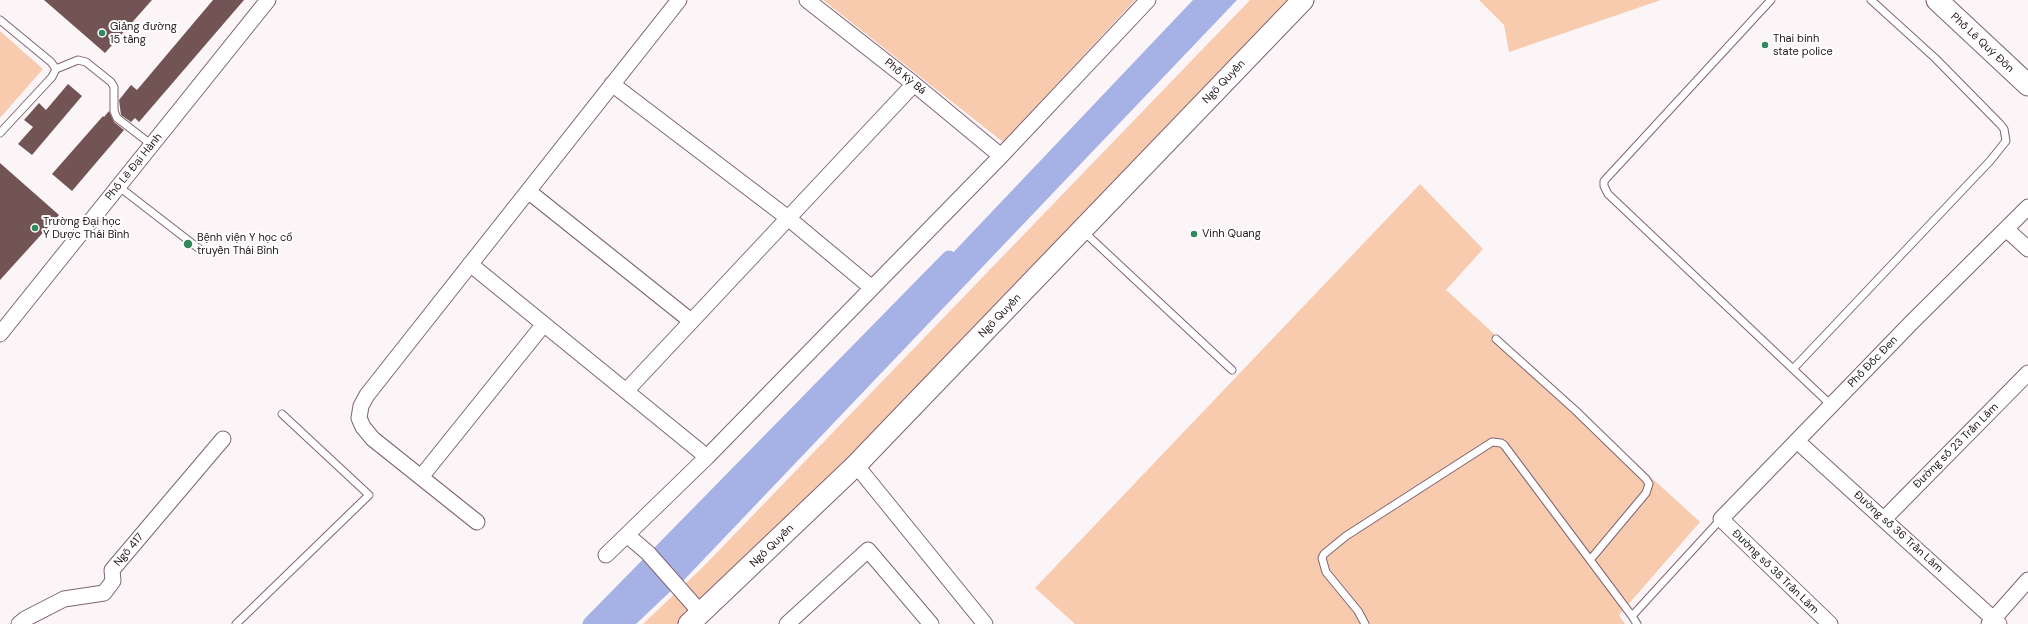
<!DOCTYPE html>
<html>
<head>
<meta charset="utf-8">
<style>
	body { margin:0 }
	canvas { display:block; background:#fcf5f8 }
</style>
</head>
<body>
<canvas width="2028" height="624"></canvas>
<script>
const g = document.querySelector('canvas').getContext('2d');
g.lineJoin = 'round';
function fillPath(path, color) { g.fillStyle = color; g.fill(path, 'evenodd'); }
const poly = rows => new Path2D(rows.map(r => 'M' + r).join(''));
function trace(path, color, width, dash) { g.strokeStyle = color; g.lineWidth = width; g.lineCap = dash ? 'butt' : 'round'; g.setLineDash(dash || []); g.stroke(path); }
function write(font, color, halo, rows, align = 'center') {
  g.font = font + ' "DM Sans",sans-serif'; g.lineWidth = 4; g.setLineDash([]); g.textBaseline = 'middle'; g.strokeStyle = halo; g.fillStyle = color; for (const [text, x, y, turn = 0] of rows) {
    g.save(); g.translate(x, y); g.rotate((+turn || 0) * Math.PI / 180); g.textAlign = isNaN(turn) ? turn : align; if (halo) g.strokeText(text, 0, 0); g.fillText(text, 0, 0); g.restore();
  }
}
fillPath(poly([
	[823,0,1135,0,1003,142],
	[1250,0,1292,0,931,376,682,624,643,624,704,566],
	[1479,0,1661,0,1509,52,1504,25],
	[0,31,43,69,0,118],
	[1420,184,1483,249,1446,290,1700,522,1619,615,1625,624,1075,624,1035,588]
]), '#f8cbaf');
fillPath(poly([
	[1193,0,1237,0,683,581,663,558],
	[648,565,673,589,636,624,590,624]
]), '#a6b1e6');
trace(poly([
	[590,624,949,258]
]), '#a6b1e6', 15);
fillPath(poly([
	[44,0,152,0,105,53],
	[213,0,244,0,139,122,135,118,131,122,121,115,119,100,131,85,137,90],
	[68,84,82,96,32,155,18,144,33,127,24,120,39,103,46,110],
	[109,111,114,122,124,130,72,191,52,174,103,116,104,117],
	[0,163,59,215,0,280]
]), '#735454');
const lane = poly([
	[1771,0,1604,181,1604,186,1608,194,1831,405],
	[0,20,51,62,56,69,52,77,0,133],
	[56,69,78,60,86,62,111,82,114,87,114,111,117,118,152,145],
	[118,186,202,251],
	[1083,231,1232,370],
	[1496,339,1575,410,1646,479,1649,484,1646,493,1590,560],
	[1793,369,1990,161,2006,141,2004,129,2000,124,1935,58,1871,0],
	[236,624,369,495,282,414],
	[1365,624,1358,611,1326,572,1322,558,1324,554,1346,536,1492,442,1501,443,1504,445,1632,616],
	[1637,624,1632,616,1721,519]
]);
const street = poly([
	[807,0,914,84,1001,156],
	[612,84,788,218,872,288],
	[528,191,691,321],
	[2006,229,2028,249],
	[470,264,707,457],
	[0,334,268,0],
	[626,391,914,84],
	[1797,441,1999,624],
	[856,465,985,624],
	[421,477,544,324],
	[1884,519,2028,373],
	[477,522,373,439,363,427,359,418,361,406,367,395,679,0],
	[627,535,648,553,701,613],
	[606,555,707,457,872,288,1001,156,1148,0],
	[19,624,25,619,64,599,104,593,113,581,112,570,223,439],
	[787,624,868,550,931,624],
	[1830,624,1721,519,1912,322,2028,207],
	[1989,624,2028,580]
]);
const secondary = poly([
	[1937,0,2028,85],
	[689,624,856,465,1303,0]
]);
trace(lane, '#806473', 9);
trace(street, '#806473', 17);
trace(secondary, '#806473', 23);
trace(lane, '#fff', 7);
trace(street, '#fff', 15);
trace(secondary, '#fff', 21);
for (const [x, y, r, color] of [
	[102,33,4,"#32895d"],
	[1765,45,4,"#32895d"],
	[35,228,4,"#32895d"],
	[1194,234,4,"#32895d"],
	[188,244,5,"#32895d"]
]) { const dot = new Path2D(); dot.arc(x, y, r, 0, 2 * Math.PI); g.fillStyle = color; g.fill(dot); trace(dot, '#fff', 1.5); }
write('11px', '#20151b', '#fff', [
	["Giảng đường",110,27],
	["15 tầng",110,40],
	["Thai binh",1773,39],
	["state police",1773,52],
	["Trường Đại học",43,222],
	["Y Dược Thái Bình",43,235],
	["Vinh Quang",1202,234],
	["Bệnh viện Y học cổ",197,238],
	["truyền Thái Bình",197,251]
], 'left');
write('11px', '#20151b', '#fff', [
	["Phố Lê Quý Đôn",1982,43,43],
	["Phố Kỳ Bá",905,77,39],
	["Ngô Quyền",1224,82,-46],
	["Phố Lê Đại Hành",134,167,-51],
	["Ngô Quyền",1000,316,-46],
	["Phố Đốc Đen",1873,362,-46],
	["Đường số 23 Trần Lãm",1956,446,-45],
	["Đường số 36 Trần Lãm",1898,532,42],
	["Ngô Quyền",772,546,-44],
	["Ngõ 417",129,550,-50],
	["Đường số 38 Trần Lãm",1775,572,44]
]);
</script>
</body>
</html>
